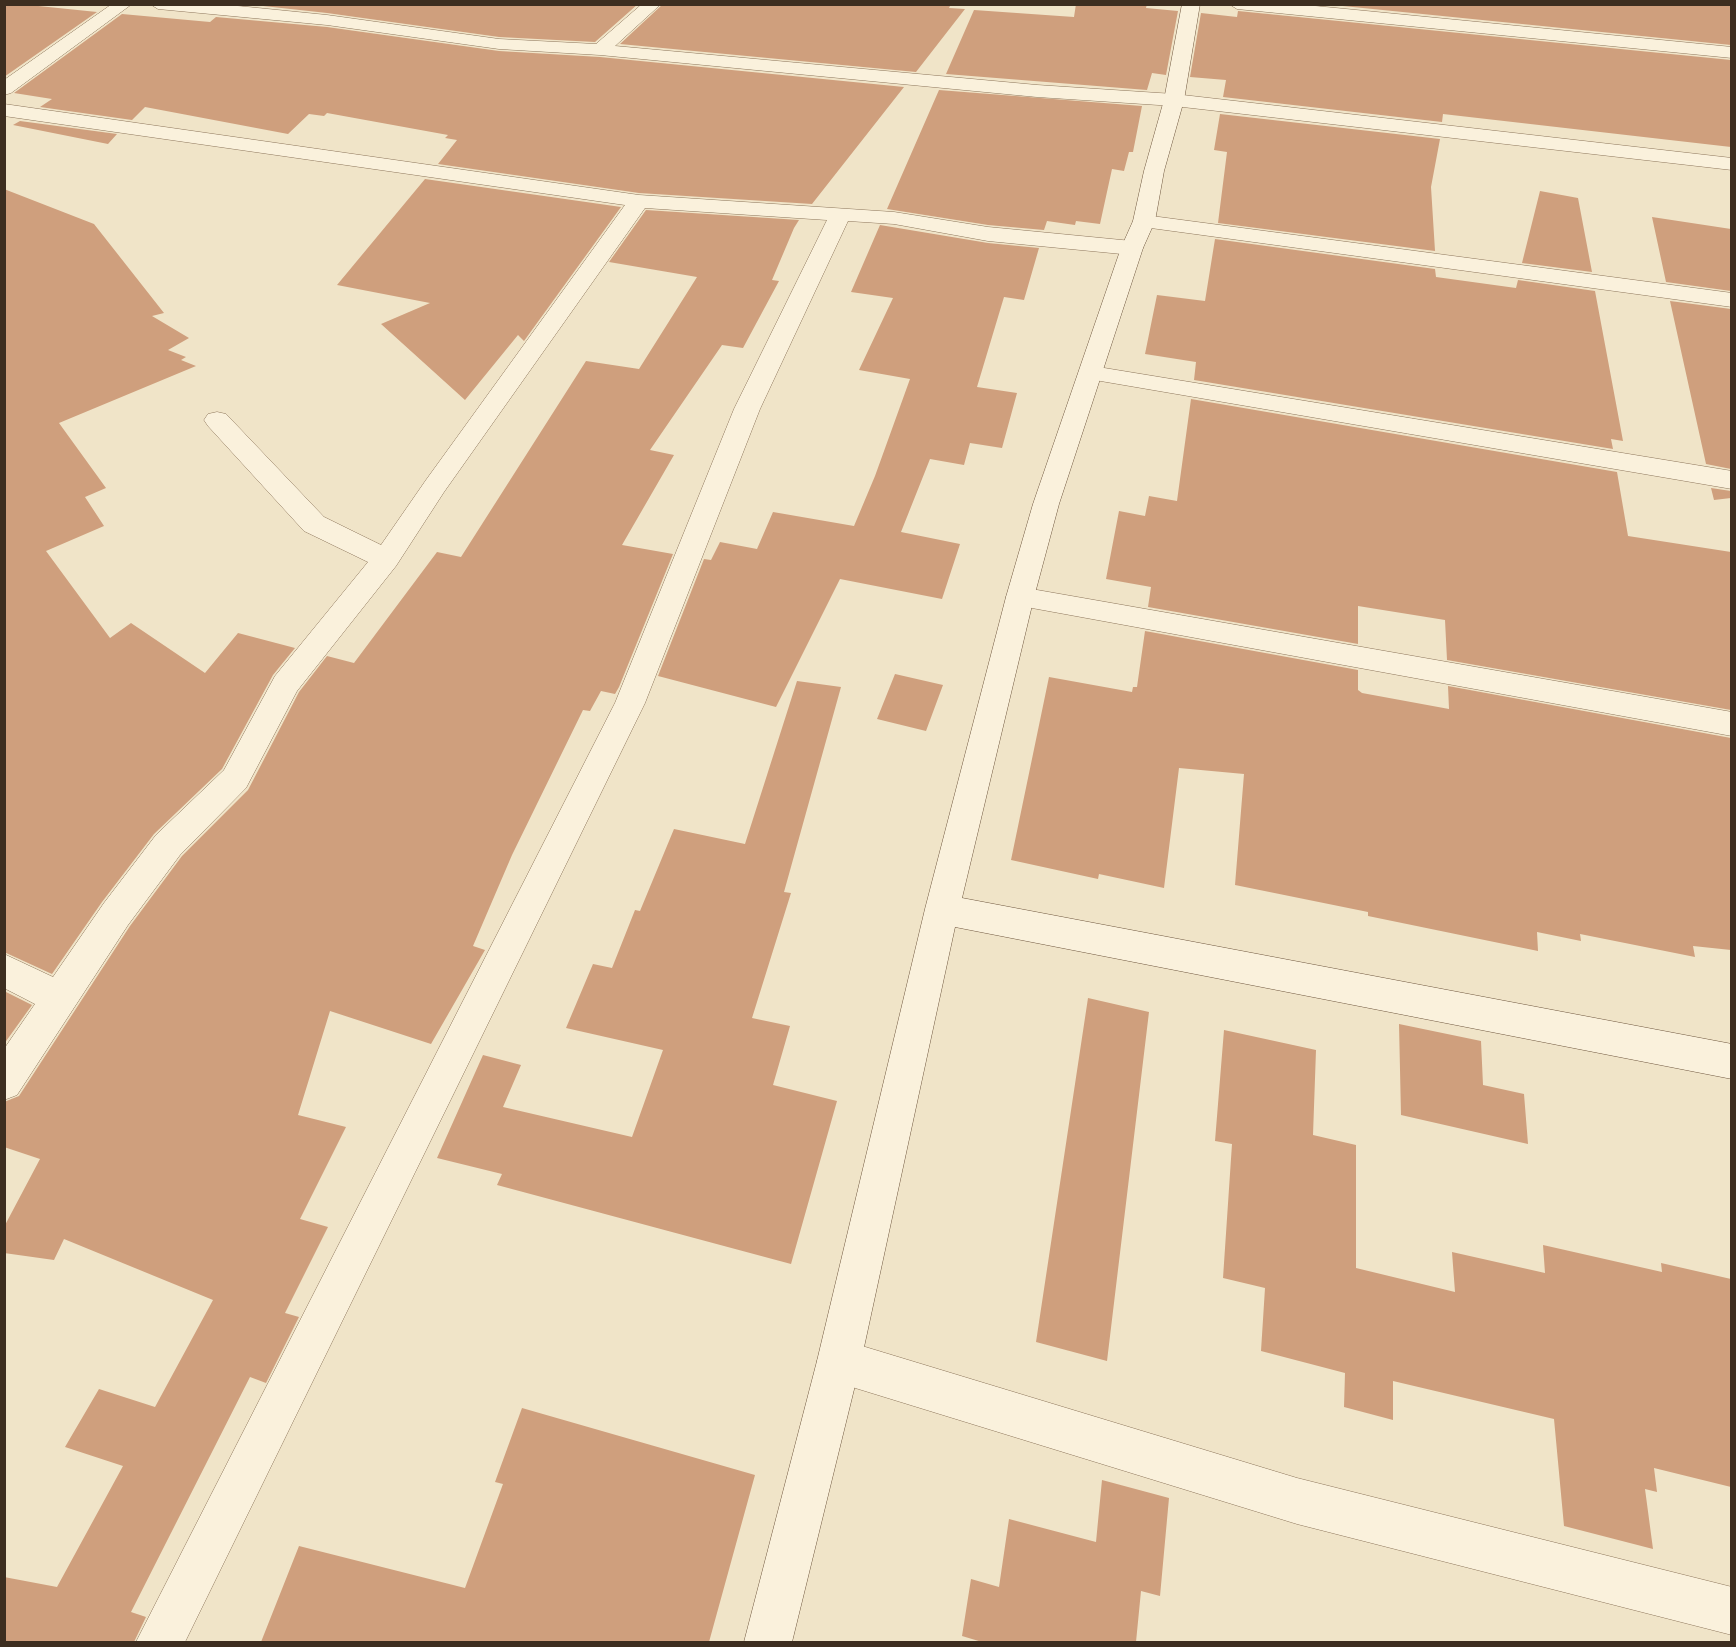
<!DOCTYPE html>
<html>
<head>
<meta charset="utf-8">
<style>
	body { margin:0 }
	#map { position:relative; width:1736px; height:1647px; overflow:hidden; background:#f0e4c8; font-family:Bitter,serif }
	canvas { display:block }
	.frame { position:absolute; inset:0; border:6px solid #3d2e20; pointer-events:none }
</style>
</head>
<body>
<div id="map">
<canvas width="1736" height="1647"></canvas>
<div class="frame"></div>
</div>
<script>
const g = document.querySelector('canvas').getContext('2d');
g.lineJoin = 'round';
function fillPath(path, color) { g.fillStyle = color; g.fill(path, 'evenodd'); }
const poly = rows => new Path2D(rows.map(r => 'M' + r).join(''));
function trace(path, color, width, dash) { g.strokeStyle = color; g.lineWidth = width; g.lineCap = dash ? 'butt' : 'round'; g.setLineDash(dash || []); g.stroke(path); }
fillPath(poly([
	[4,4,19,4,97,12,4,77],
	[245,4,638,4,595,42,499,37,327,13],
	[663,4,951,4,949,8,965,9,916,72,620,44],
	[1076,4,1147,4,1146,8,1178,11,1166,75,1152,73,1147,90,946,74,974,10,1074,17],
	[1323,4,1731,4,1731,45],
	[1238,11,1731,60,1731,147,1443,114,1442,122,1223,97,1226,80,1190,77,1201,13,1237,17],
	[122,14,210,22,216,17,327,27,499,51,600,57,904,87,812,204,639,193,438,164,457,140,445,138,448,135,327,113,324,116,309,114,288,134,145,107,132,120,40,107,52,99,14,93],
	[939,90,1142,106,1133,152,1129,152,1124,171,1112,169,1100,224,1076,221,1075,225,1047,221,1044,230,988,225,887,209],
	[1220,114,1440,139,1431,187,1435,251,1218,223,1227,152,1214,150],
	[20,121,117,134,108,144,13,125],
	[425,179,621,207,524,341,518,335,465,400,381,324,430,303,337,285],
	[4,189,94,224,164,313,152,316,189,338,168,350,186,357,181,360,196,366,59,423,106,488,85,497,104,526,46,551,110,638,131,623,205,673,238,633,295,648,273,675,222,769,154,834,102,902,52,974,4,952],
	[1540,191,1578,198,1592,272,1522,263],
	[646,210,799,220,794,228,772,280,779,281,743,348,722,345,650,450,674,455,622,545,673,554,619,687,615,694,601,691,590,711,583,710,512,855,473,946,485,950,431,1044,330,1011,298,1115,346,1127,300,1219,328,1227,285,1313,299,1317,266,1383,250,1377,131,1612,146,1617,134,1642,4,1642,4,1577,57,1587,123,1466,65,1447,99,1389,155,1407,213,1300,64,1239,54,1260,4,1253,4,1227,40,1159,4,1147,4,1102,19,1096,130,926,182,856,248,790,299,692,327,656,354,663,437,552,461,557,586,361,639,369,697,277,609,262],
	[1652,217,1731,229,1731,291,1666,282],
	[880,225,988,243,1039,248,1024,300,1004,297,977,387,1017,393,1002,448,970,443,964,465,930,459,901,532,960,544,942,599,840,579,776,707,658,676,704,559,711,560,720,542,757,549,773,512,854,526,875,476,910,379,859,370,893,298,851,292],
	[1215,239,1435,269,1436,277,1516,288,1518,280,1595,291,1623,441,1611,439,1613,449,1194,380,1196,362,1145,354,1157,295,1205,301],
	[1670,301,1731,309,1731,469,1706,464],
	[1191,399,1617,472,1628,536,1731,552,1731,710,1447,660,1445,620,1358,606,1358,644,1148,607,1151,587,1106,579,1119,511,1145,516,1149,496,1177,501],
	[1711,488,1731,491,1731,498,1714,500],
	[1145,631,1358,670,1358,690,1362,693,1449,709,1448,686,1731,738,1731,950,1693,946,1695,957,1580,934,1581,941,1537,932,1538,951,1368,916,1368,912,1235,885,1244,774,1179,768,1164,888,1099,874,1098,879,1011,860,1049,677,1132,692,1133,687,1137,687],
	[895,674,943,685,926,731,877,719],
	[797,681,841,687,784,892,791,893,752,1018,790,1026,773,1085,837,1101,791,1264,497,1185,502,1174,437,1158,483,1055,521,1065,503,1107,632,1137,663,1050,566,1028,593,964,612,968,635,910,640,911,674,829,745,844],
	[4,991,32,1005,4,1044],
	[1088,998,1149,1012,1107,1361,1036,1342],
	[1399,1024,1481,1041,1483,1085,1524,1094,1528,1144,1401,1115],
	[1224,1030,1316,1050,1313,1135,1356,1145,1356,1268,1455,1292,1452,1252,1545,1273,1543,1245,1662,1272,1661,1263,1731,1279,1731,1487,1654,1468,1657,1492,1645,1489,1653,1549,1564,1526,1554,1419,1393,1381,1393,1420,1344,1407,1345,1373,1261,1351,1265,1288,1223,1278,1232,1144,1215,1141],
	[522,1408,755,1475,709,1642,261,1642,299,1546,465,1588,503,1484,495,1482],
	[1102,1480,1169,1498,1160,1596,1141,1591,1136,1642,982,1642,962,1636,971,1579,999,1587,1009,1519,1096,1542]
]), '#cf9f7d');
const street = poly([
	[112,4,132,4,11,93,4,95,4,80,112,4],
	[150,4,218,4,327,15,499,39,596,44,642,4,661,4,615,46,1037,85,1174,94,1732,158,1732,170,1174,106,1037,97,600,55,499,49,327,25,158,9,150,4],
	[1229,4,1295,4,1732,47,1732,58,1237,9,1229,4],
	[4,104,639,195,894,212,988,227,1132,241,1140,243,1143,248,1140,253,1132,255,988,241,894,224,848,221,760,409,645,703,185,1642,136,1642,615,703,734,409,827,220,645,208,444,492,396,566,297,691,246,788,180,855,128,925,17,1095,4,1100,4,1049,35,1004,4,988,4,954,53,977,104,903,156,835,224,770,275,676,368,562,304,531,208,426,204,420,208,414,217,412,226,414,324,517,381,545,426,480,625,205,4,116,4,104],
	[1144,215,1732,293,1732,307,1136,226,1133,221,1136,216,1144,215],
	[1092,366,1732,471,1732,489,1083,378,1080,373,1083,368,1092,366],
	[1020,587,1732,712,1732,736,1010,604,1006,597,1010,590,1020,587],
	[839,1339,1297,1478,1732,1587,1732,1635,1297,1524,839,1383,824,1376,817,1361,824,1346,839,1339]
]);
const secondary = poly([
	[1182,4,1200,4,1184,100,1164,171,1155,221,1143,248,1059,504,1034,597,962,898,1732,1044,1732,1079,955,927,861,1361,792,1642,744,1642,817,1361,925,909,1006,597,1033,504,1121,248,1133,221,1144,171,1164,100,1182,4]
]);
trace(street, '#8d765c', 1);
trace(secondary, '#6f573f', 1);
fillPath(street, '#faf1dc');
fillPath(secondary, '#faf1dc');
</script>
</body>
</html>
